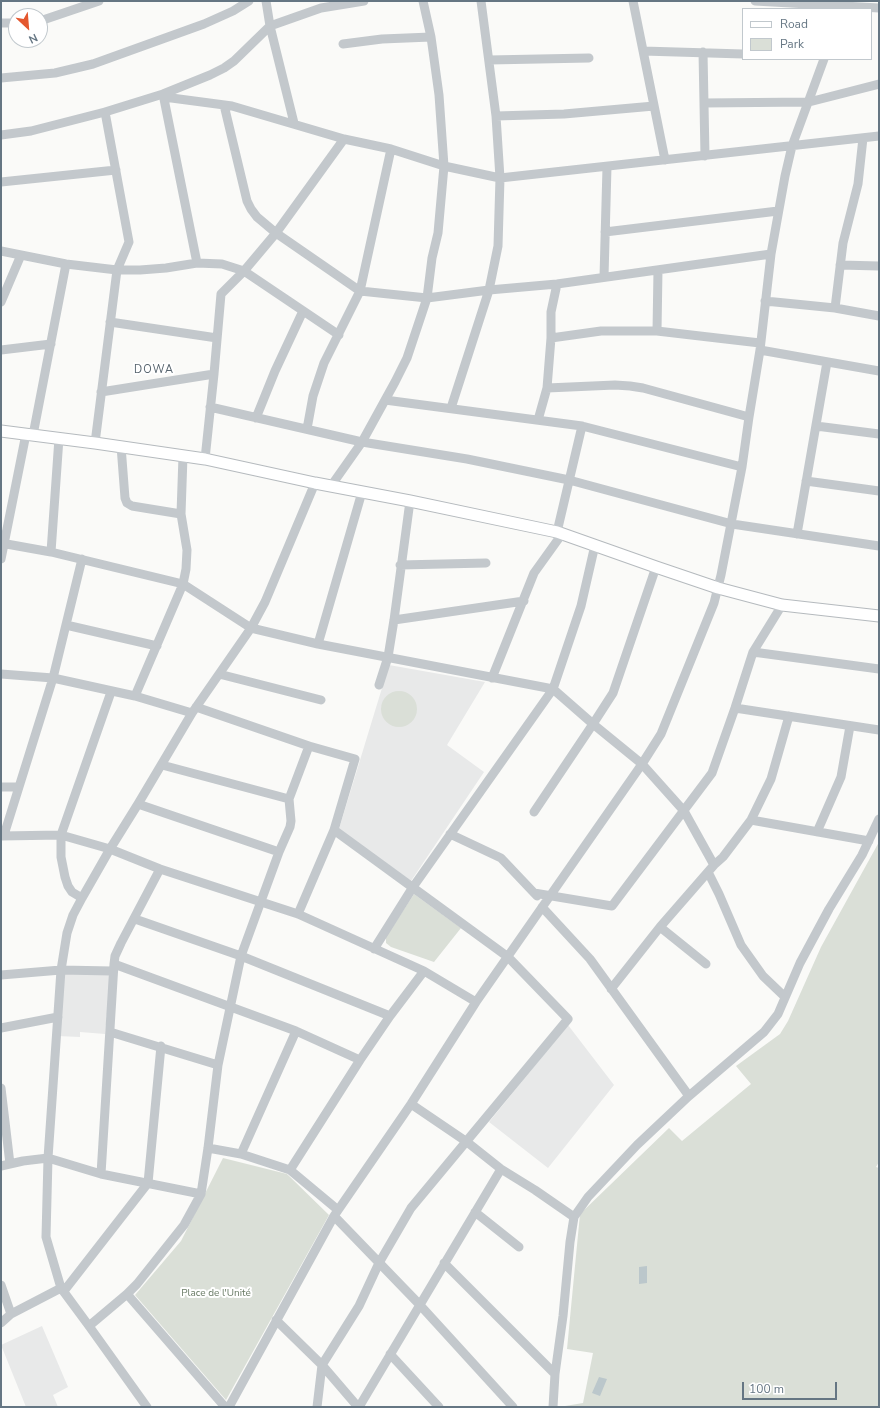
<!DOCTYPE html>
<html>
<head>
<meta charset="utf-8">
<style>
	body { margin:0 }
	#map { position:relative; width:880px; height:1408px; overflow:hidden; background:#fafaf8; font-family:"Nunito Sans",sans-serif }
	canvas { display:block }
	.frame { position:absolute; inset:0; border:2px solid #657683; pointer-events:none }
	.legend { position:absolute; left:742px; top:8px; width:130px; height:52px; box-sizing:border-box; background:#fff; border:1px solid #c1c8cd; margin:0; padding:5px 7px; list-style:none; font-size:12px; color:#657683 }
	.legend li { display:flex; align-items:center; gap:8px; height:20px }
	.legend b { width:20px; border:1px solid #c1c8cd }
	.north { position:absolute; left:8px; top:8px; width:40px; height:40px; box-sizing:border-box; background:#fff; border:1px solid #c1c8cd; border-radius:50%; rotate:154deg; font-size:11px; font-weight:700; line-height:16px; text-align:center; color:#657683 }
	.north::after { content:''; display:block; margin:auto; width:14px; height:18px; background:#e4572e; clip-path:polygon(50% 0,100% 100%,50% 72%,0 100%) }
	.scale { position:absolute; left:742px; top:1382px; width:95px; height:18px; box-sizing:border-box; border:2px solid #657683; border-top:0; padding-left:5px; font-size:12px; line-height:14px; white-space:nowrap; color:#657683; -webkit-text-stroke:3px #fff; paint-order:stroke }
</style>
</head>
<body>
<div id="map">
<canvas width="880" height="1408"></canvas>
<div class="frame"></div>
<ul class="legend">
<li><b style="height:5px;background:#fff"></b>Road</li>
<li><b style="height:11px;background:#dadfd7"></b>Park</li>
</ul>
<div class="north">N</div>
<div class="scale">100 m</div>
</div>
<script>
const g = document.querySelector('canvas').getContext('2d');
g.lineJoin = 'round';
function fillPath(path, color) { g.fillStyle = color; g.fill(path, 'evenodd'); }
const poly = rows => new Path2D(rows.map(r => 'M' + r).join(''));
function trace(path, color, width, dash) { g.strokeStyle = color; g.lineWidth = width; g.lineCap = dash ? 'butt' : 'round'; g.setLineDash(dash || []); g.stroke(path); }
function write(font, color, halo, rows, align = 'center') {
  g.font = font + ' "Nunito Sans",sans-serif'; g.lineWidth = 4; g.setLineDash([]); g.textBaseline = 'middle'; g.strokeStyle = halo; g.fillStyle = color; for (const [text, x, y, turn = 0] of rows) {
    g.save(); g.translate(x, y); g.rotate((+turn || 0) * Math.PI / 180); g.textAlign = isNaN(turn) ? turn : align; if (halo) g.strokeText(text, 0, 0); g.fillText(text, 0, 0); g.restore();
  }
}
fillPath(poly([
	[389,665,485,682,447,745,484,772,411,881,339,829],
	[111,972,105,1034,80,1032,80,1037,57,1036,63,973],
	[568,1025,614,1085,548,1168,489,1122],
	[42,1326,68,1387,53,1395,58,1407,26,1407,1,1345]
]), '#e8e9e9');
fillPath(poly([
	'381 709a18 18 0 1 1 36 0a18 18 0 1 1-36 0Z',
	[879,842,879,1162,876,1167,879,1168,879,1407,559,1407,583,1403,593,1353,567,1349,580,1214,669,1128,682,1141,751,1084,736,1066,780,1034,788,1021,821,947],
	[414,894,461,928,434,962,391,947,386,943,386,937],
	[223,1158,287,1174,329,1215,226,1400,135,1295,181,1241]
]), '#dadfd7');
fillPath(poly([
	[647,1266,647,1283,639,1284,639,1267],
	[599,1377,607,1379,600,1396,592,1393]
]), '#bbc7cb');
const major = poly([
	[1,431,95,443,205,459,315,483,410,501,557,532,656,567,718,588,782,605,879,616]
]);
trace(major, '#b5babe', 13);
trace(poly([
	[266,1,270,26,294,123],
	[633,1,665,160],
	[755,1,879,8],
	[40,21,99,1],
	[1,23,16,23],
	[343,44,382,39,431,37],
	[643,51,743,54],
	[703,52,705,156],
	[489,60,589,58],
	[1,78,55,73,93,64,204,24,233,11,249,1],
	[163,94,197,263],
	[164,97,232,106,344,139,391,149,444,166,500,178,879,136],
	[704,103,809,102,879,84],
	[224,105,247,201,251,209,257,217,276,233,360,291,427,298,489,290,557,284,771,254],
	[496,116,564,114,654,106],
	[1,135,31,131,105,112,163,94,210,75,224,68,234,61,270,26,321,8,364,1],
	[1,182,116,170],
	[605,232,778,211],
	[1,251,66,264,117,270,140,270,166,268,197,263,222,264,244,271,339,335],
	[840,265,879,266],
	[604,277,607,167],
	[765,301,835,308,879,316],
	[1,302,21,255],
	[835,308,843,243,858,184,863,138],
	[110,322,217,338],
	[657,331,658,270],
	[551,338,601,331,657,331,760,343],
	[1,350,51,344],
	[760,350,879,371],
	[547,388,615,385,630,386,643,388,749,417],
	[101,392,214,374],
	[385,400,582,426,742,467],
	[210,407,362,442,467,459,569,480,732,524,879,546],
	[451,408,489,290,498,246,500,178,496,116,481,1],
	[256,418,275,371,303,311],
	[538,420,547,388,551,338,551,312,557,284],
	[816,426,879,434],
	[307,429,313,396,324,363,360,291,391,149],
	[33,435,66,264],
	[95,443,117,270,129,242,105,112],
	[121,446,125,498,127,503,132,506,181,514],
	[205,459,214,374,221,294,244,271,276,233,344,139],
	[806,481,879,491],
	[331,486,362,442,395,382,407,358,427,298,432,258,438,233,444,166,439,95,431,37,423,1],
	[557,532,582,426],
	[797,534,827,362],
	[1,543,51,552,183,584,251,628,318,644,553,689,593,724,642,764,684,811,714,865],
	[51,552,59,438],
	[1,559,26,434],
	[400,565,486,563],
	[394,620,524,601],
	[66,625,157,646],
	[318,644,362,492],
	[753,652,879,669],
	[1,674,53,678,135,696,192,713],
	[219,674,321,700],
	[492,678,534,573,562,534],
	[379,685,388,657,394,620,410,501],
	[135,696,183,584,186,569,187,550,181,514,183,456],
	[196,707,309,746,355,759,334,830,298,914],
	[735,708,879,730],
	[162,765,289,799],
	[1,787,19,787],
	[138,804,279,852],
	[534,812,593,724,613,693,656,567],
	[751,820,869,841],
	[817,832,841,777,850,726],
	[450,834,501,858,537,896],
	[4,835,53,678,82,559],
	[1,836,61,835,110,849,160,869,298,914,424,971,476,1002],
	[708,872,719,894,741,945,763,976,785,997],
	[534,893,612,906,712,773,735,708,753,652,782,605],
	[82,898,72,892,68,886,65,877,61,857,61,835,111,692],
	[542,907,590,959,689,1096],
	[135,919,241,956,390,1016],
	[660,927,706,964],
	[374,949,413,887,553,689,581,606,595,545],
	[114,964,296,1031,360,1060],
	[1,975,61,970,112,971],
	[611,989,660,927,714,865,723,857,751,820,771,779,789,716],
	[1,1028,58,1017],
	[110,1032,218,1065],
	[1,1088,10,1164],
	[411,1104,467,1142,501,1169,535,1190,574,1217],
	[208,1148,241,1154,290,1170,338,1210],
	[241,1154,296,1031],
	[1,1166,23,1161,48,1158,101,1174,201,1194],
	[290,1170,360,1060,390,1016,424,971],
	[101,1174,114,964,115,956,121,943,160,869],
	[475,1212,519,1247],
	[334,1216,419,1304,513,1407],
	[444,1263,555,1374],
	[1,1285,11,1314],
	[64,1291,148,1183,161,1046],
	[127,1294,225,1407],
	[276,1320,322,1365,358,1407],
	[1,1323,11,1314,61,1288],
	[89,1326,127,1294,137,1284,184,1225,201,1194,208,1148,218,1065,241,956,279,852,290,827,291,821,289,799,309,746],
	[390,1354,439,1407],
	[147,1407,89,1326,61,1288,46,1237,48,1158,61,970,67,933,73,915,82,898,110,849,138,804,192,713,251,628,265,602,315,483],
	[229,1407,334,1216,411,1104,476,1002,642,764,661,734,714,603,721,575,742,467,749,417,760,350,771,254,785,176,792,146,824,59],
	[317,1407,322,1365,359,1306,379,1263,411,1208,568,1019,508,957,334,830],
	[359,1407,501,1169],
	[553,1407,555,1374,563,1316,570,1242,574,1217,588,1197,637,1145,689,1096,764,1032,778,1014,800,963,829,909,862,855,879,819]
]), '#c3c8cc', 9);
trace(major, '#fff', 11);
write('10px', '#687a64', '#fff', [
	["Place de l'Unité",216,1294]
]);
g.letterSpacing = '1px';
write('11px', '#57646e', '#fff', [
	["DOWA",154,370]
]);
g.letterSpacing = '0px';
</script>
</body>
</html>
